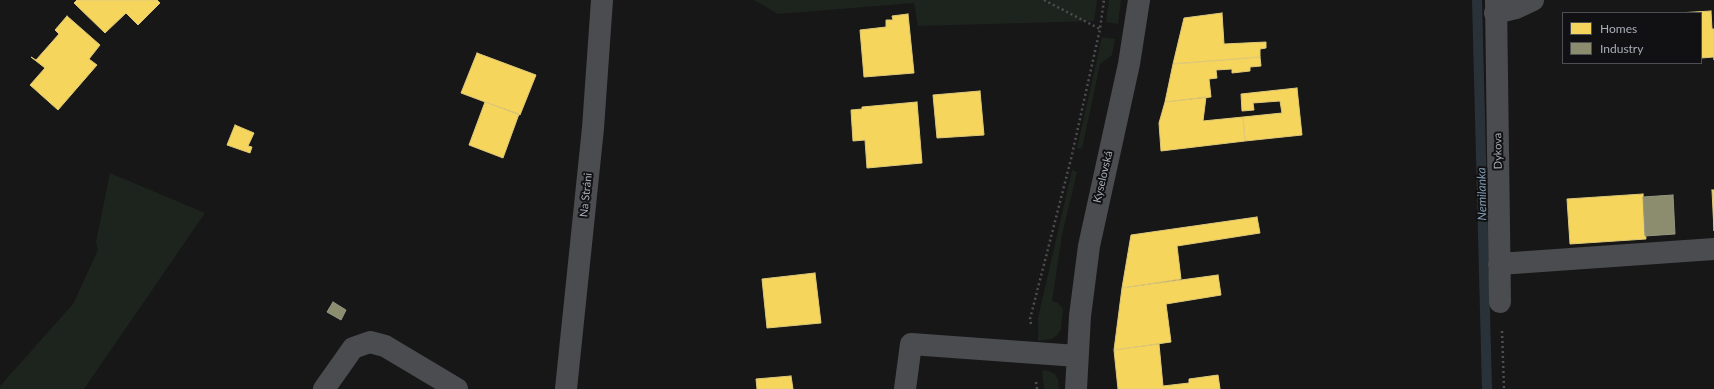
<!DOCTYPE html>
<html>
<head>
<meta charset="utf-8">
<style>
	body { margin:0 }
	#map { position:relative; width:1714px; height:389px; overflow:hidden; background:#171717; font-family:Lato,sans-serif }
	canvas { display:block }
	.legend { position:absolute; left:1562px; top:12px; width:140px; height:52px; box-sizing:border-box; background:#111113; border:1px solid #4d4f55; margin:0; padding:5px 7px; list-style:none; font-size:12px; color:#a8adb8 }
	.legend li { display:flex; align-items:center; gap:8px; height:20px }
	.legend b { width:20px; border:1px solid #4d4f55 }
</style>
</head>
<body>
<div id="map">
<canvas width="1714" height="389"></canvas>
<ul class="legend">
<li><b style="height:11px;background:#f6d55c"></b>Homes</li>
<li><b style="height:11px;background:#8c8c6e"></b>Industry</li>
</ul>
</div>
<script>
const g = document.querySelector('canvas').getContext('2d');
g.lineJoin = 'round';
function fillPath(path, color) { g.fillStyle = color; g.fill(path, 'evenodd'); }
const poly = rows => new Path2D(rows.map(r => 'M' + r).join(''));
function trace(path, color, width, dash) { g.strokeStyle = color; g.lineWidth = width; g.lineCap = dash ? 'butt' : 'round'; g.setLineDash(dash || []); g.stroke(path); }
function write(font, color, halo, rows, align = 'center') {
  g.font = font + ' Lato,sans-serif'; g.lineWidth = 4; g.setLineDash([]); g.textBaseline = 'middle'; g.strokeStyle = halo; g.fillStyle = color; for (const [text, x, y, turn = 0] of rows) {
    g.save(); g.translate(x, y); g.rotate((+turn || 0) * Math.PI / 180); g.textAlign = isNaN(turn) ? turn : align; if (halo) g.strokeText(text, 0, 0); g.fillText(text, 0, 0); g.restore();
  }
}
fillPath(poly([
	[754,0,1097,0,1094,21,918,26,914,3,778,14],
	[1109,0,1121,0,1118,24,1106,22],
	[1102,37,1115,39,1112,55,1100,64,1082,149,1077,148],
	[1072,170,1077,172,1062,235,1052,301,1058,303,1063,309,1061,329,1058,334,1052,339,1038,341,1038,318],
	[110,173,205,213,84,389,0,389,0,386,73,304,98,250,96,242],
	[1042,370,1049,371,1055,374,1058,380,1059,389,1044,389]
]), '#1d241e');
const homes = poly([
	[77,0,157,0,160,3,138,25,126,13,105,33,74,3,77,0],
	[1711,11,1712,29,1714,29,1714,60,1714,57,1701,58,1701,13,1678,13,1711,11],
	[1222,13,1224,44,1266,42,1266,48,1260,49,1260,57,1173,64,1184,18,1222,13],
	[908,14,914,73,864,77,860,30,886,27,886,20,893,20,892,16,908,14],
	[67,16,100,45,89,59,97,65,58,110,30,85,45,68,31,57,36,60,59,34,55,30,67,16],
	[477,53,536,75,520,115,461,93,477,53],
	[1260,57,1261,66,1250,67,1250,71,1232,73,1232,69,1216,70,1217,78,1209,79,1211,97,1165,102,1173,64,1260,57],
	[1297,88,1302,135,1245,141,1243,117,1282,113,1280,101,1253,103,1254,110,1242,111,1241,94,1297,88],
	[980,91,984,135,937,138,933,95,980,91],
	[1206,97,1203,121,1243,117,1245,141,1161,151,1159,123,1165,102,1206,97],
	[485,102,519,114,503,158,469,145,485,102],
	[917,102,922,163,867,168,865,140,853,141,851,110,862,109,862,107,917,102],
	[235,125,254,133,248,146,252,147,250,153,227,145,235,125],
	[1712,190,1714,190,1714,231,1712,190],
	[1643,194,1646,239,1570,244,1567,199,1643,194],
	[1257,217,1260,233,1177,246,1181,279,1122,288,1131,235,1257,217],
	[815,273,821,323,767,328,762,279,815,273],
	[1218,275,1221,295,1166,304,1171,342,1114,350,1122,288,1218,275],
	[1159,344,1163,386,1189,383,1189,379,1218,375,1220,389,1118,389,1114,350,1159,344],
	[791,376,793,389,757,389,756,379,791,376]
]);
fillPath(homes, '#f6d55c');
trace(homes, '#dfc978', 1);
const industry = poly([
	[1673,195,1675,234,1645,236,1643,197,1673,195],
	[333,302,346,310,341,320,327,312,333,302]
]);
fillPath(industry, '#8c8c6e');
trace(industry, '#949684', 1);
trace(poly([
	[1477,0,1487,389]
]), '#2a3239', 10);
trace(poly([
	[1044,0,1100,29],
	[1031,324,1030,319,1071,159,1100,29,1104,0],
	[1502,331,1504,389],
	[1036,382,1037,389]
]), '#4d4e52', 2.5, [2, 3]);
trace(poly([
	[1496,0,1500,302],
	[1495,13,1516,8,1533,0],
	[1499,264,1714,249],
	[324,389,353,348,370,342,385,346,457,389],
	[566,389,593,128,602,0],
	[905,389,911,344,1077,356],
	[1076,389,1080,316,1089,246,1129,64,1139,0]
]), '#4b4c50', 22);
write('11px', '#a8adb8', '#111113', [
	["Dykova",1498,151,-91],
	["Kyselovská",1103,177,-77],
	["Na Stráni",586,195,-84]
]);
write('italic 12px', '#7f9bb3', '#111113', [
	["Nemilanka",1482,194,-91]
]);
</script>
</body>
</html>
